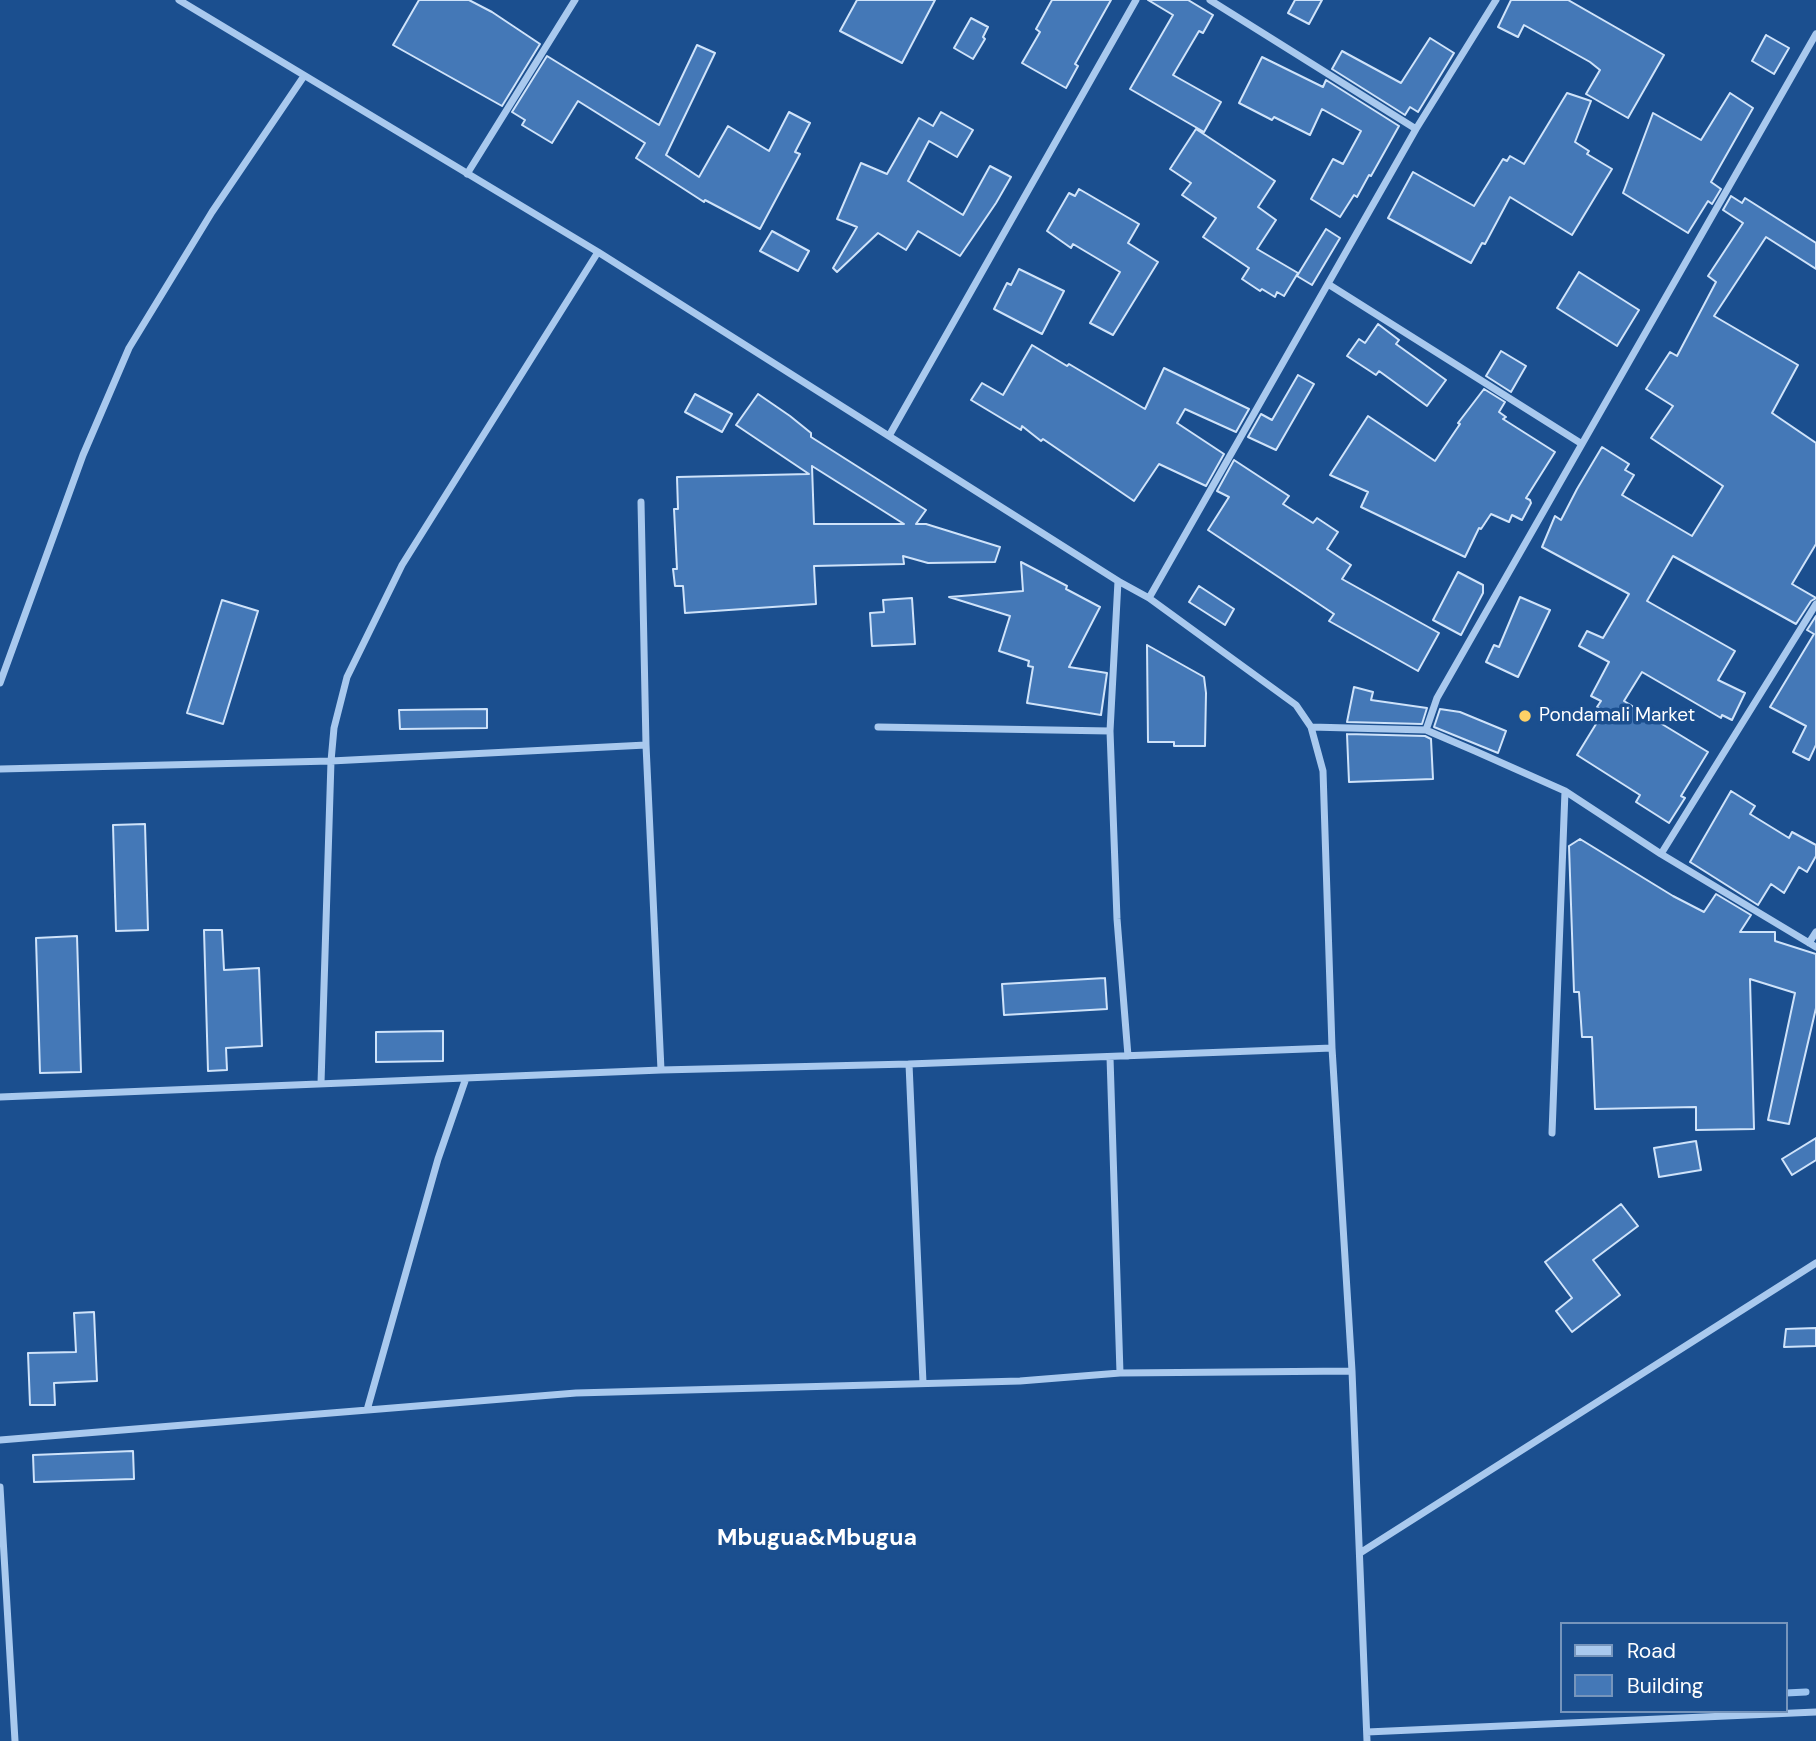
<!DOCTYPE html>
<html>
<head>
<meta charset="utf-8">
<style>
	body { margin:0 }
	#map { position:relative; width:1816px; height:1741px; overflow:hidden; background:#1b4f8f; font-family:"DM Sans",sans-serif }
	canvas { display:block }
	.legend { position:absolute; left:1560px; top:1622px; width:228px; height:91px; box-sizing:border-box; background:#1b4f8f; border:2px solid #7695bc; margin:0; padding:9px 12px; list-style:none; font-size:21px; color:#fff }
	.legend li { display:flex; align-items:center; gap:14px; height:35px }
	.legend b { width:35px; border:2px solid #7695bc }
</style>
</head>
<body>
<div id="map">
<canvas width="1816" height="1741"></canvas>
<ul class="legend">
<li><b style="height:9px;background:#a9c9ee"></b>Road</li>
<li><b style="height:19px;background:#4478b7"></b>Building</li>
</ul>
</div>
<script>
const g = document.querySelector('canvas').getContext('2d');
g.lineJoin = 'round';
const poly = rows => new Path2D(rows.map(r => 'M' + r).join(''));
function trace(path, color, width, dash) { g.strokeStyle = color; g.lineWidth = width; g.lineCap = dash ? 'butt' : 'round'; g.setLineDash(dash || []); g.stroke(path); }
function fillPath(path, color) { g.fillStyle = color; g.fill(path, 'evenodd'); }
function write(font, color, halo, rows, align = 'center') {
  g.font = font + ' "DM Sans",sans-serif'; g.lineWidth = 7; g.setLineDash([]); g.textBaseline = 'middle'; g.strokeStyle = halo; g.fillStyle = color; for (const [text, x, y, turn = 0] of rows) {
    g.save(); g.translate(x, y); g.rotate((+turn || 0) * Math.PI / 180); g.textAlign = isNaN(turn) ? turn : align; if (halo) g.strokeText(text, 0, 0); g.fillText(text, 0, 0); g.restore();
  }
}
trace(poly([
	[1786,1693,1806,1692]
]), '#9cc4f0', 7);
const building = poly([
	[419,0,469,0,492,12,540,44,502,106,393,45,419,0],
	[857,0,935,0,902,63,840,31,857,0],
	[1052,0,1111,0,1075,64,1078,66,1066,88,1022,63,1040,32,1036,29,1052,0],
	[1148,0,1188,0,1213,15,1203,33,1199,31,1173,75,1221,102,1204,132,1130,89,1173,15,1148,0],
	[1295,0,1322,0,1309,24,1288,13,1295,0],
	[1511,0,1568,0,1664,55,1628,118,1586,94,1600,70,1590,62,1524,25,1518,37,1498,27,1511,0],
	[971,18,988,27,983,37,985,39,973,59,954,48,971,18],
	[1766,35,1789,48,1774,74,1752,61,1766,35],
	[1430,38,1454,53,1418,112,1410,107,1405,115,1332,69,1342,51,1401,83,1430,38],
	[697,45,715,53,666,155,699,177,728,126,769,151,789,112,810,123,795,152,800,154,760,229,705,200,704,202,636,158,645,143,578,101,552,143,522,125,525,120,512,112,547,56,659,125,697,45],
	[1262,57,1323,87,1326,80,1399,126,1371,176,1369,175,1357,197,1354,195,1340,217,1311,199,1333,159,1343,164,1361,131,1322,109,1310,135,1274,117,1272,120,1239,103,1262,57],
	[1567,93,1591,101,1575,142,1589,151,1587,154,1612,169,1572,235,1510,197,1485,244,1482,243,1471,263,1388,218,1413,172,1474,206,1503,159,1507,161,1510,156,1524,164,1567,93],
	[1730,93,1753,108,1711,182,1721,189,1712,204,1708,201,1688,233,1623,193,1653,113,1701,140,1730,93],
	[941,112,973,130,957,157,929,141,908,181,963,215,990,166,1011,177,996,203,960,256,918,231,906,250,878,233,837,272,833,268,857,227,837,219,861,163,887,174,919,118,933,126,941,112],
	[1196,129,1275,181,1258,207,1276,220,1257,249,1298,273,1284,296,1277,292,1275,297,1262,289,1260,291,1242,279,1249,268,1203,237,1216,218,1182,195,1191,183,1170,169,1196,129],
	[1079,189,1139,224,1128,243,1158,262,1113,335,1090,323,1120,272,1073,244,1071,248,1047,231,1069,193,1075,196,1079,189],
	[1731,196,1742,203,1745,198,1816,243,1816,269,1766,237,1714,316,1798,365,1772,413,1816,443,1816,544,1792,584,1816,598,1811,601,1796,624,1673,556,1647,601,1735,651,1718,680,1745,693,1732,720,1722,715,1721,718,1642,672,1624,701,1708,752,1681,796,1685,798,1669,823,1636,802,1640,795,1577,755,1604,711,1597,707,1601,701,1591,696,1609,662,1579,646,1587,631,1603,638,1629,594,1542,547,1555,516,1561,520,1577,489,1602,447,1629,464,1625,470,1634,475,1622,495,1692,536,1723,486,1651,438,1673,406,1646,389,1670,352,1677,356,1716,282,1708,276,1743,223,1723,210,1731,196],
	[1326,229,1340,238,1312,285,1297,276,1326,229],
	[772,231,809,251,798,271,760,251,772,231],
	[1019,269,1064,291,1042,334,994,309,1007,283,1011,285,1019,269],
	[1579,272,1639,310,1617,346,1557,308,1579,272],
	[1378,324,1399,340,1396,344,1446,380,1427,406,1379,371,1376,375,1347,356,1359,339,1365,343,1378,324],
	[1032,345,1067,366,1069,364,1145,409,1164,368,1249,409,1236,432,1185,409,1177,423,1224,454,1206,486,1159,464,1134,501,1043,439,1041,441,1022,426,1021,430,971,400,982,383,1003,395,1032,345],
	[1501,351,1526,366,1511,392,1486,376,1501,351],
	[1298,375,1314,384,1276,450,1248,437,1261,414,1272,420,1298,375],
	[1484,389,1505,402,1499,412,1506,417,1503,419,1555,452,1526,498,1530,500,1531,503,1522,520,1512,515,1509,522,1491,514,1481,529,1479,528,1465,557,1361,507,1368,492,1330,475,1368,416,1435,461,1460,424,1458,423,1484,389],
	[695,394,732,414,722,432,685,412,695,394],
	[758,394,790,416,811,433,811,437,926,510,916,524,926,524,1000,547,995,562,928,563,903,556,904,564,814,566,816,604,685,613,683,586,675,586,673,569,677,569,674,509,678,509,677,477,809,474,736,425,758,394],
	[812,466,904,524,814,524,812,466],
	[1234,460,1289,496,1283,504,1313,523,1317,518,1338,532,1327,549,1351,565,1342,579,1439,633,1418,671,1329,621,1334,614,1208,530,1229,497,1217,491,1234,460],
	[1021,562,1067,586,1066,589,1100,607,1069,667,1107,673,1101,715,1027,703,1033,667,1028,666,1029,661,999,651,1010,616,949,597,1023,591,1021,562],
	[1458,572,1483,585,1483,593,1461,635,1433,620,1458,572],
	[1199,586,1234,609,1225,625,1189,602,1199,586],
	[1520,597,1550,610,1518,677,1486,662,1494,645,1499,647,1520,597],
	[912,598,915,644,872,646,870,613,884,612,883,600,912,598],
	[222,600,258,611,223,724,187,713,222,600],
	[1816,616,1816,745,1809,760,1793,752,1806,726,1770,707,1814,634,1807,630,1816,616],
	[1147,645,1204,677,1206,693,1205,746,1174,746,1174,742,1148,742,1147,645],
	[1354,687,1373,692,1371,700,1427,708,1422,724,1347,722,1354,687],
	[487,709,487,728,400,729,399,710,487,709],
	[1440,709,1460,712,1506,731,1498,753,1434,727,1440,709],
	[1347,734,1425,736,1431,739,1433,779,1349,782,1347,734],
	[1731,791,1755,806,1750,814,1789,838,1792,832,1816,845,1816,856,1807,872,1799,867,1784,893,1771,884,1758,905,1690,862,1731,791],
	[145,824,148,930,116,931,113,825,145,824],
	[1580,839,1673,896,1704,912,1716,894,1751,915,1740,932,1775,932,1775,941,1816,954,1816,1008,1789,1124,1768,1120,1795,993,1750,979,1754,1129,1696,1130,1696,1107,1595,1109,1592,1037,1582,1037,1579,992,1574,992,1569,846,1580,839],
	[204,930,222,930,224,970,259,968,262,1046,226,1048,227,1070,208,1071,204,930],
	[77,936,81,1072,40,1073,36,938,77,936],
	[1105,978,1107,1009,1004,1015,1002,984,1105,978],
	[443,1031,443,1061,376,1062,376,1032,443,1031],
	[1816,1138,1816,1160,1792,1175,1782,1159,1816,1138],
	[1696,1141,1701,1170,1659,1177,1654,1148,1696,1141],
	[1621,1204,1638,1226,1593,1260,1620,1295,1572,1332,1556,1311,1572,1298,1545,1262,1621,1204],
	[94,1312,97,1381,54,1383,55,1405,30,1405,28,1353,76,1352,74,1313,94,1312],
	[1816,1328,1816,1346,1784,1347,1786,1329,1816,1328],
	[133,1451,134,1479,34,1482,33,1455,133,1451]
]);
fillPath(building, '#4478b7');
trace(building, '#cfe3fa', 2);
trace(poly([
	[179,0,598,252,1118,581,1149,598,1296,705,1311,727,1323,771,1332,1048,1352,1371,1367,1741],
	[1210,0,1416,129],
	[467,174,575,0],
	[1328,284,1582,444],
	[889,436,1136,0],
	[641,502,646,745],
	[1118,581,1110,731,1117,919,1128,1056],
	[1149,598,1416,129,1496,0],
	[0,683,83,455,129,348,212,212,304,76],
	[878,727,1110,731],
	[1311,727,1426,730,1475,751,1565,791,1661,854,1816,947],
	[1426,730,1437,698,1816,34],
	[0,769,331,761,646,745,661,1070],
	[1661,854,1816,604],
	[1809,943,1816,932],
	[1110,1057,1120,1373],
	[909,1064,923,1383],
	[321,1083,331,761,334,728,347,677,402,565,598,252],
	[0,1097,661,1070,909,1064,1332,1048],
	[1552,1133,1565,791],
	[367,1410,438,1159,466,1078],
	[0,1440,576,1393,1020,1381,1120,1373,1352,1371],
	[0,1487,15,1741],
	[1360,1553,1816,1263],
	[1367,1732,1816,1712]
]), '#a9c9ee', 7);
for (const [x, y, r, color] of [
	[1525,716,7,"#ffd166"]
]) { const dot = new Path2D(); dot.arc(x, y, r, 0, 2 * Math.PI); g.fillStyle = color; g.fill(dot); trace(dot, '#1b4f8f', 2.5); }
write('19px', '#fff', '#1b4f8f', [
	["Pondamali Market",1539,716]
], 'left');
write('bold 23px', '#fff', '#1b4f8f', [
	["Mbugua&Mbugua",817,1539]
]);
</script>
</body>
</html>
